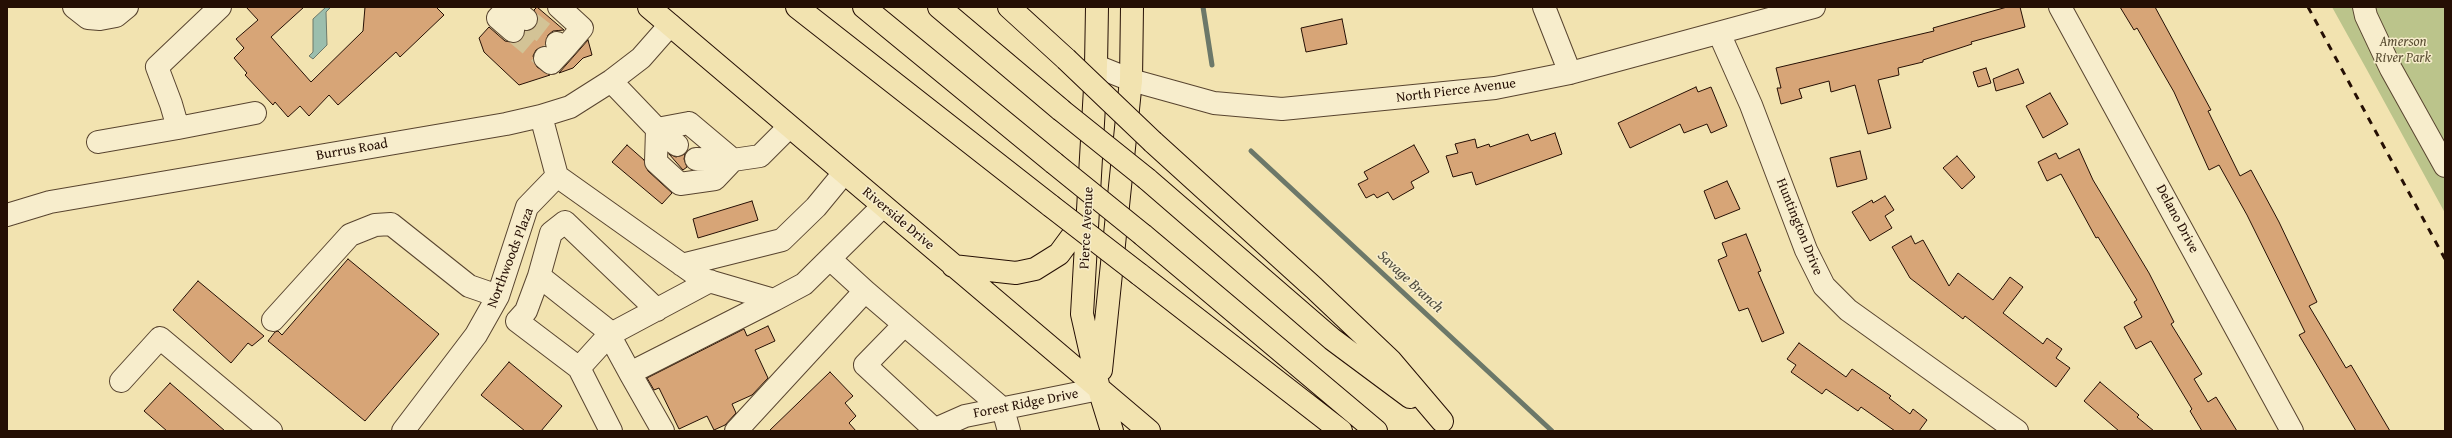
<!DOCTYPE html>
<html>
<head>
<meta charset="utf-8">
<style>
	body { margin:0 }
	#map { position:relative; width:2452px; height:438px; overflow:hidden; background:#f2e3b0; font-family:"Gentium Book Plus",serif }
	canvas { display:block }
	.frame { position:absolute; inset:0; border:8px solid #250f04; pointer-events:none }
</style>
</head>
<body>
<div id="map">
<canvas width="2452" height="438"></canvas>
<div class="frame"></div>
</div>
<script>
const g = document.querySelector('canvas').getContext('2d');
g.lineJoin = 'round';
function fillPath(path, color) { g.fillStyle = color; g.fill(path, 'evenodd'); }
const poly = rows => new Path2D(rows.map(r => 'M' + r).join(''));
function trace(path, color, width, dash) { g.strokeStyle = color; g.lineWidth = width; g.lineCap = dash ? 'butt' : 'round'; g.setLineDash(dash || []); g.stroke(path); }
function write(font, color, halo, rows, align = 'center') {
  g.font = font + ' "Gentium Book Plus",serif'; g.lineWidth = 3; g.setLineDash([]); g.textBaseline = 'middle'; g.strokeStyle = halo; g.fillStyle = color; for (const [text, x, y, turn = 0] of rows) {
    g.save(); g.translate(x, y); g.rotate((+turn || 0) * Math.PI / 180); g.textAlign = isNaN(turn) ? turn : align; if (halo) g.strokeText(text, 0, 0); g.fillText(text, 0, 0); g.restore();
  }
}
fillPath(poly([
	[2332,7,2445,7,2445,213,2367,70]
]), '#bbc48b');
const water = poly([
	[326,7,330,8,326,12,327,45,313,59,309,56,313,52,313,19,326,7]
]);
fillPath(water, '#9bbead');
trace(water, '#6c7869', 1);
trace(poly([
	[1203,7,1212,65],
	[1251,151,1552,431]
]), '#6c7869', 5);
const building = poly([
	[246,7,304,7,271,37,311,82,363,31,365,7,436,7,444,15,400,57,396,52,338,105,329,95,309,116,300,106,288,117,275,102,273,105,245,75,247,73,234,58,244,48,236,39,258,20,246,7],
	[537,7,564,30,553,31,548,35,545,46,536,50,533,56,537,67,550,75,519,85,484,52,479,38,489,27,505,41,517,43,523,39,525,31,536,26,538,20,534,10,537,7],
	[2007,7,2020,7,2025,27,1971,42,1972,44,1923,60,1923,62,1898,68,1899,75,1878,80,1891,128,1868,134,1855,85,1831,92,1829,81,1799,89,1802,98,1781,104,1777,88,1781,88,1776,68,1934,31,1933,28,2007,7],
	[2120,7,2155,7,2211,110,2208,111,2240,176,2251,170,2279,222,2317,302,2309,306,2346,368,2351,365,2390,431,2356,431,2299,335,2305,332,2247,215,2219,165,2209,170,2174,92,2137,28,2134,30,2120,7],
	[1342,19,1347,44,1306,52,1301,28,1342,19],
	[588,40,592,55,583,58,573,68,559,73,588,40],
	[1986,68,1991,83,1978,87,1973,72,1986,68],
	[2018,69,2024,83,1996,91,1993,79,2018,69],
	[1696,87,1698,92,1711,87,1727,126,1711,133,1707,124,1684,133,1680,124,1630,148,1618,123,1696,87],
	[2050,93,2068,124,2043,138,2026,106,2050,93],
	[1555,133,1562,154,1476,185,1472,172,1453,177,1446,156,1458,153,1455,144,1475,139,1477,148,1489,144,1490,147,1528,134,1531,141,1555,133],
	[627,145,644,160,648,171,672,193,662,204,612,162,627,145],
	[1414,145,1429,172,1411,182,1414,188,1393,200,1388,192,1377,198,1374,194,1366,198,1358,184,1368,179,1364,172,1414,145],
	[2079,149,2093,180,2149,273,2174,322,2171,324,2202,374,2194,379,2208,402,2216,397,2237,431,2202,431,2190,411,2192,409,2151,341,2136,349,2124,327,2142,317,2134,302,2137,300,2098,237,2096,238,2061,174,2047,181,2038,162,2056,153,2059,159,2079,149],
	[1860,151,1867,179,1837,187,1830,158,1860,151],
	[669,154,676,157,685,154,684,159,687,167,683,170,669,154],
	[1957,156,1975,177,1962,189,1943,168,1957,156],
	[1727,181,1740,209,1715,219,1704,191,1727,181],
	[1885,196,1894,210,1885,216,1892,228,1870,241,1852,212,1872,200,1873,203,1885,196],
	[752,201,758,220,698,238,693,219,752,201],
	[1746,234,1761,271,1758,272,1784,333,1762,342,1748,308,1739,311,1718,260,1727,256,1722,243,1746,234],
	[1911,236,1915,244,1923,240,1949,286,1958,273,1993,300,2010,277,2023,287,2003,313,2043,344,2047,338,2062,349,2056,358,2070,368,2056,387,1965,316,1963,319,1910,278,1892,247,1911,236],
	[348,259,439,334,365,421,268,341,275,332,278,331,282,335,348,259],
	[198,281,264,336,252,346,248,343,231,363,173,310,198,281],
	[768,326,775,341,755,350,768,378,752,395,732,404,736,413,725,425,714,430,707,416,679,429,659,388,654,390,647,378,744,329,747,336,768,326],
	[1799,343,1846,377,1852,369,1891,396,1889,398,1910,414,1913,409,1927,420,1919,431,1895,431,1861,407,1858,411,1826,389,1822,394,1791,372,1796,365,1787,359,1799,343],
	[509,362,562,406,541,431,525,431,481,395,509,362],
	[830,372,853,396,845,403,856,416,849,423,856,431,769,431,830,372],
	[2100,382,2139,415,2137,417,2154,431,2119,431,2084,401,2100,382],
	[170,383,225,431,167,431,144,411,170,383]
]);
fillPath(building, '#d7a577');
trace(building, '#250f04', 1);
trace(poly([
	[526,19,557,43],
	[513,31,545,58]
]), '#d3c396', 22, [22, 11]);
const minor = poly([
	[74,7,88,18,100,19,116,16,127,7],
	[509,7,498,18,513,31],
	[511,7,526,19],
	[1544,7,1570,73],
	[2060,7,2292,431],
	[2364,7,2366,16,2391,69,2445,166],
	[1719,33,1751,105,1806,250,1824,286,1848,310,2017,431],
	[557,43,564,49,582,28,559,7],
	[545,58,551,63,564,49],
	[1096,66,1131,80,1214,103,1282,109,1495,88,1570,73,1814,7],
	[611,81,657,129,677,145],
	[689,123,733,160,715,179,680,184,656,162,657,129,689,123],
	[178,128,255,113],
	[98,142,178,128,171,104,157,67,220,7],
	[696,159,733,160,760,156,789,127],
	[557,176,702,279,774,300,804,284,883,206],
	[7,215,50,202,506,124,541,116,570,107,611,81,641,58,670,25],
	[682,265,782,240,816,207,844,173],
	[539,276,551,233,565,222,657,310],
	[865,291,1003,409,1009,431],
	[273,320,350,235,375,225,391,224,469,286,498,296],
	[904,325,865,365,934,429],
	[579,368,609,335,710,281],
	[121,381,160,338,271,431],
	[403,431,476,335,498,296,527,207,557,176,541,116],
	[611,431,579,368,517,321,526,311,539,276,606,329,630,373],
	[663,431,630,373,774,300],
	[736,431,865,291,830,259],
	[931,431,965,416,1099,389]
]);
const major = poly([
	[649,7,1149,431],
	[1096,71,1082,314,1099,389,1112,431],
	[953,266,1016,273,1035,269,1059,254,1087,216],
	[1101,370,1131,80]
]);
const highway = poly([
	[797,7,1051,206],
	[864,7,1054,163],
	[939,7,1061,110],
	[1009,7,1066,59],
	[1096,66,1097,7],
	[1131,80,1132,7],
	[1153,142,1314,288,1391,361,1442,421],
	[1147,179,1332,339,1410,397],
	[1143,235,1376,431],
	[1139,274,1341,431]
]);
trace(minor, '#58442f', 24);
trace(major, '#250f04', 24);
trace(highway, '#250f04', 24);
trace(minor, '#f7edcc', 22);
trace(major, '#f2e3b0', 22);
trace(highway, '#f2e3b0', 22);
trace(poly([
	[2308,7,2445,259]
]), '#250f04', 3, [7, 7]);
const highwayBridge = poly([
	[1066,59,1153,142],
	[1061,110,1147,179],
	[1054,163,1143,235],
	[1051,206,1139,274]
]);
trace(highwayBridge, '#250f04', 24, []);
trace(highwayBridge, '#f2e3b0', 22);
write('italic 14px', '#5a4e33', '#f7edcc', [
	["Amerson",2403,42],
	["River Park",2403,58]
]);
write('14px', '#250f04', '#f7edcc', [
	["North Pierce Avenue",1456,91,-7],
	["Burrus Road",352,150,-10],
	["Riverside Drive",898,219,40],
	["Delano Drive",2177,219,62],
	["Huntington Drive",1799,227,68],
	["Pierce Avenue",1087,228,-87],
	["Northwoods Plaza",511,258,-69],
	["Forest Ridge Drive",1026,404,-11]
]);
write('italic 15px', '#4e4c3f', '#f7edcc', [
	["Savage Branch",1410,282,43]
]);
</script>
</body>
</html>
